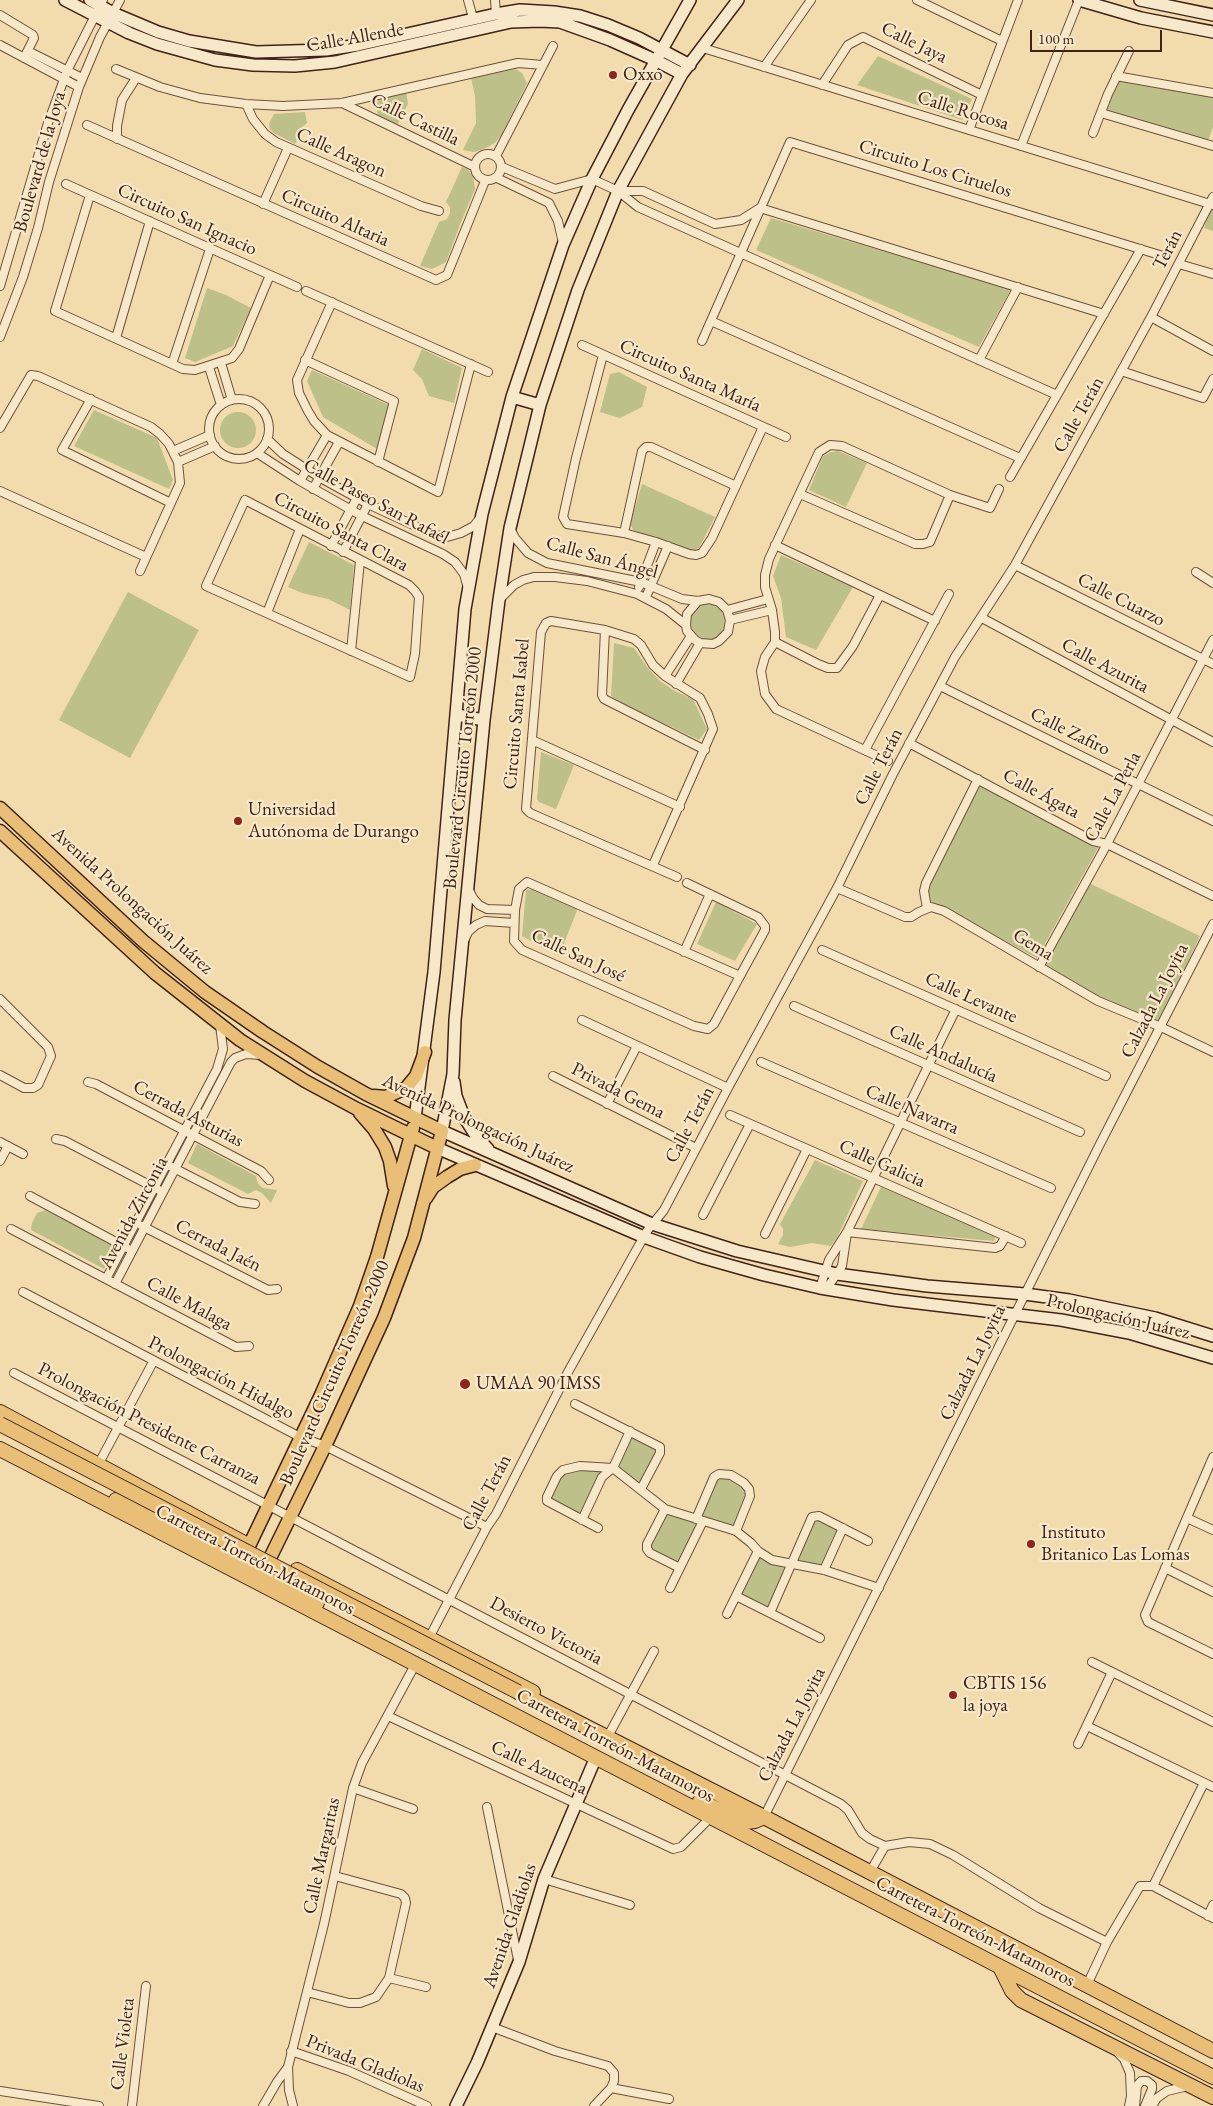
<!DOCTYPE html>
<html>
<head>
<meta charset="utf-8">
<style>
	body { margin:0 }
	#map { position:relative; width:1213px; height:2106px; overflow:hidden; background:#f2dcae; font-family:"EB Garamond",serif }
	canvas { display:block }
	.scale { position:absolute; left:1030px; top:30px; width:132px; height:22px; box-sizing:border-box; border:2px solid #402317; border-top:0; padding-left:6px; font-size:15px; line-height:18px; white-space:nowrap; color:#402317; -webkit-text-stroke:4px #f7e8ca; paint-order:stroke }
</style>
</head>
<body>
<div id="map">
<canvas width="1213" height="2106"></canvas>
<div class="scale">100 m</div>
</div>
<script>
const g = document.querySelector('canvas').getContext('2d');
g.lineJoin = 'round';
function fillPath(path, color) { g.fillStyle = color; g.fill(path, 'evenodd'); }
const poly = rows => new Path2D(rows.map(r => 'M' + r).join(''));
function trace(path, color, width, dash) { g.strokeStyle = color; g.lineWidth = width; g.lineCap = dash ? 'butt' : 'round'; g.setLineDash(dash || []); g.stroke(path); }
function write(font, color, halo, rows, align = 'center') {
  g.font = font + ' "EB Garamond",serif'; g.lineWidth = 4.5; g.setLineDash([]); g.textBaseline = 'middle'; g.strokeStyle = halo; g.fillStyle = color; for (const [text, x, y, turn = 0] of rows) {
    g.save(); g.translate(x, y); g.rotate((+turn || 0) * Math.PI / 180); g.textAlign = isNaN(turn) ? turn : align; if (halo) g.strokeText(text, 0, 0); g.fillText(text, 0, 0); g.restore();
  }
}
fillPath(poly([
	[878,56,972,99,962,120,857,85],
	[516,69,522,73,527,83,502,134,496,142,486,148,474,152,463,150,476,123,475,96,471,78],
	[1118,78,1213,96,1213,127,1208,141,1104,111],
	[406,91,408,104,397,125,378,115,376,105,380,97],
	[305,112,307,123,302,127,295,144,274,133,270,129,269,124,274,114],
	[462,167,467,169,473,176,475,189,461,222,446,262,432,269,420,266,439,222,447,219,450,213,450,207,446,202],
	[1211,206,1213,206,1213,231,1204,228],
	[771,218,1011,289,979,347,756,250],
	[207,288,226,295,251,308,233,346,195,362,185,358],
	[422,349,462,368,454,403,429,396,422,379,413,370],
	[312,370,389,405,377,449,323,417,307,381],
	[619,372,647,387,642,407,620,418,600,412,610,374],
	[94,410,157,438,173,480,169,489,74,446],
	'220 430a18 18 0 1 1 36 0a18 18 0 1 1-36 0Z',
	[838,451,867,463,846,507,809,490,823,456,831,452],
	[642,484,715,517,699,548,691,552,634,531,631,526,631,520],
	[309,542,354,565,350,610,328,599,302,593,288,587],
	[781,555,853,587,816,650,786,637,781,598,773,576],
	[128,592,199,630,130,758,59,720],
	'689 622a18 18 0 1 1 36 0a18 18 0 1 1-36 0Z',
	[614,643,634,648,647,667,660,681,675,691,693,699,707,729,699,740,621,703,611,696],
	[541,752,574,765,556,809,539,802,537,799],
	[978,784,1099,846,1037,958,931,902,928,891,930,879],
	[1089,883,1200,936,1159,1023,1098,998,1043,966],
	[532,889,578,908,559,956,522,936,526,890],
	[716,902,757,924,735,961,697,944],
	[197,1144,256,1176,258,1184,263,1188,277,1190,271,1203,262,1193,256,1190,248,1194,188,1163],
	[815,1160,863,1181,837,1238,831,1246,812,1243,790,1247,778,1244,783,1235,783,1229,780,1224],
	[881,1187,996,1236,994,1241,861,1229],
	[45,1210,115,1246,104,1269,31,1230,32,1223,37,1213],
	[631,1434,659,1450,641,1487,615,1468],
	[581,1467,606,1471,581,1518,549,1500,563,1472],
	[719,1476,729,1477,743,1485,748,1496,736,1529,698,1518],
	[666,1511,700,1523,679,1566,648,1549],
	[815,1517,841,1529,823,1568,794,1562],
	[758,1553,789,1566,769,1611,738,1595]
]), '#bdc089');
const street = poly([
	[468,0,473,18],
	[495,0,496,14],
	[917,0,1002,41],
	[0,15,33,35,34,38,24,58],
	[0,45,79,87],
	[703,48,1213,205],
	[28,51,82,78],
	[764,67,811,0],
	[116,69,160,87,200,98,246,104,283,106,342,103,518,63,543,65],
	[1116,76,1213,93],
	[822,85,848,45,863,37,982,95],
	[342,103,475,167],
	[246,104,253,119,265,134,276,142,421,206,439,211],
	[1101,113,1213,146],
	[87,125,436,280,447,275,485,181],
	[969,130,1018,0],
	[1093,133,1108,94,1129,51],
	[117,139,117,126,122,100,136,78],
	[1021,146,1079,0],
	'475 167a13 13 0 1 1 26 0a13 13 0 1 1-26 0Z',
	[496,156,553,46],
	[502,167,555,189,592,179,618,191,638,207,1057,395],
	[497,178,549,203,558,221,563,243],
	[66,184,297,287],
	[618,191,643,191,715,224,741,220,760,208,1104,314],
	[90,195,55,311,183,369,195,370,232,358,239,349,270,275],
	[263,204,288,148],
	[1179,264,1213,274],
	[0,286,48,123,67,71,103,0],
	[306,291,488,372],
	[332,302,297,380,299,393,308,411,314,421,327,435,438,492,471,364],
	[1151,317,1213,351],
	[711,321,1020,458],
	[0,337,23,277,38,228,49,182,79,87,100,37,120,0],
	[116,338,150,221],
	[702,341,790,142,1163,256],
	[582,345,786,437],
	[603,355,576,458,563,517,567,524,624,533,656,542,689,554,696,555,702,553,712,538,763,427],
	[305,360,394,401,378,462],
	[979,360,1018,287],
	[221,363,232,400],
	[172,364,210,249],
	[209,367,221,405],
	[1121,371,1203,398,1213,379],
	[91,399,62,450,171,503],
	'209 429a30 30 0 1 1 60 0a30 30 0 1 1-60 0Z',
	[0,428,31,375,38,376,151,427,160,434,169,444,178,462,180,483,140,571],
	[267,439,283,454,319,477,368,504,435,535,447,537,461,533,474,526,480,518],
	[173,451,210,435],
	[257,453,300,481,362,516,443,554,455,562,464,574,467,585],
	[178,462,215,446],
	[1010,477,1141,249],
	[300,481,327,435],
	[313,489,339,442],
	[0,491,146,557],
	[800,494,915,544,923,544,930,542,950,495],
	[245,500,409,585,415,591,419,597,415,654,410,677,206,586,245,500],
	[510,528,515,538,528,553,547,563,641,582,682,599,698,601,709,599,719,602,727,610,730,620,728,632,719,641,713,644,700,643,695,640,687,631,686,625,687,614,698,601],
	[624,533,642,451,646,447,651,447,736,486],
	[775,545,935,621],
	[331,546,357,498],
	[343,552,368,504],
	[1015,565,1213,664],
	[1196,572,1213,583],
	[639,587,656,542],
	[646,597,668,546],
	[500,599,514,585,523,580,534,577,555,577,587,581,637,594,666,609,686,625],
	[727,610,768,599],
	[267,613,300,529],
	[982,618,1213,742],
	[730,620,772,610],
	[605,630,602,695,604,699,705,750],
	[775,642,818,664,828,668,837,668,853,646,880,595],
	[351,651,360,561],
	[665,676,691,636],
	[676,684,700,643],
	[940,686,1213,821],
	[532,740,680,807],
	[909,743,1093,841,1107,844,1213,896],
	[865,750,949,594],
	[888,761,776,709,765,694,761,671,765,657,775,642,775,632,772,610,765,587,765,575,769,559,819,452,830,445,842,446,950,495,990,508,999,489],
	[653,865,713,729,708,714,700,698,665,676,653,665,641,645,634,639,605,630,551,621,546,623,541,632,526,809,530,813,677,877],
	[687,883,758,917,765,926,765,930,740,976,714,1024,708,1029,694,1026,522,950,514,941,515,910,519,889,527,882,740,976],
	[837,888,905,917,911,917,919,912,931,907,944,911,1098,1001,1161,1027,1213,1052],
	[469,890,473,898,479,905,487,909,515,910],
	[927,908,924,891,926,883,978,779],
	[465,939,468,932,476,925,485,921,514,923],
	[822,950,1106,1076],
	[684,952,710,894],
	[1039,967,1107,844,1213,640],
	[0,999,48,1047,51,1056,38,1085,33,1088,24,1088,0,1075],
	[794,1006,1080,1132],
	[582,1020,728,1088],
	[220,1025,223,1049,217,1069,106,1279,236,1347,249,1346],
	[761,1062,1051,1188],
	[553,1076,696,1148],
	[88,1082,96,1084,261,1171,269,1180],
	[607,1104,637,1046],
	[730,1115,1021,1243],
	[56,1139,65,1141,159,1190],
	[0,1142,23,1154],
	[0,1161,8,1146],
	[170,1166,240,1202,255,1204],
	[30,1196,127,1248],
	[703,1215,750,1124],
	[142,1226,268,1290,277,1289],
	[11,1229,106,1279],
	[847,1232,995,1248,1000,1246,1006,1236],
	[765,1234,807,1149],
	[115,1284,231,1062,235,1058,246,1054,261,1055],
	[820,1288,829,1260,847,1232,956,1009],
	[826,1289,837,1274,842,1266,847,1233],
	[23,1292,300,1437,325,1446,487,1527],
	[14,1373,841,1804,848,1810,862,1833,870,1839,885,1846,909,1842,930,1844,953,1855,1039,1908,1107,1942],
	[575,1404,660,1447,660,1453,641,1489],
	[1213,1457,1145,1615,1148,1622,1213,1654],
	[98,1465,153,1362],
	[665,1509,647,1544,647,1549,650,1553,680,1568],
	[1187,1518,1213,1530],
	[696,1519,714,1477,719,1474,731,1475,744,1483,749,1489,750,1496,736,1531],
	[582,1520,602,1477,613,1468,630,1431],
	[598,1528,547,1501,547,1497,557,1476,563,1470,580,1466,613,1468,665,1509,736,1531,751,1543,758,1551,772,1560,824,1570,879,1588],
	[1165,1568,1213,1592],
	[824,1570,843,1528],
	[670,1588,703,1521],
	[736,1596,820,1638],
	[770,1613,812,1517,819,1516,868,1541],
	[727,1614,758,1551],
	[429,1638,487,1527,496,1514,568,1372,647,1231,664,1210,728,1088,837,888,893,774,955,657,1015,565,1151,317,1213,197],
	[1092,1662,1213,1722],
	[388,1716,673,1849,681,1847,711,1817],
	[1087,1726,1213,1787],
	[607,1738,654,1651],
	[1078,1744,1112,1672],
	[353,1788,413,1809],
	[487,1807,518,1960],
	[764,1817,1100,1144,1213,924],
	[870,1872,885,1846],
	[544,1879,630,1905],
	[1153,1886,1204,1783],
	[1208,1916,1213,1905],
	[389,1978,426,1987],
	[1087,1985,1107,1942,1140,1886,1153,1886,1213,1918],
	[307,1992,349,2003,360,2003,376,1997,389,1978,406,1903,405,1898,401,1894,335,1876],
	[492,2027,555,2051,608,2066,614,2073,614,2081,611,2088,594,2106],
	[291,2051,349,2071,427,2106],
	[1119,2054,1124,2059,1130,2073,1131,2096,1129,2106],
	[611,2088,669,2099],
	[0,2091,99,2106],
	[132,2106,146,1986],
	[263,2106,277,2082,288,2067],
	[293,2106,289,2090,288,2067,324,1924,353,1788,362,1763,416,1663],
	[1135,2106,1137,2086,1141,2081,1147,2081,1152,2085,1152,2089,1145,2106],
	[1152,2106,1157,2098,1167,2091,1188,2086]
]);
const secondary = poly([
	[65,0,129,33,157,44,215,60,253,65,295,66,335,62,511,22,540,21,560,22,610,40,655,60,682,74],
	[90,0,113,13,158,32,189,41,256,52,326,50,358,45,496,14,520,10,554,12,580,16,608,25,639,38,690,65],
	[738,0,682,74,618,191,578,290,540,405,510,528,499,600,484,720,455,1020,453,1074,442,1131,652,1224,737,1251,837,1274,927,1286,1025,1294,1069,1300,1155,1318,1213,1336],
	[1079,0,1141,18,1213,32],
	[1140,0,1213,15],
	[512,397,540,405],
	[457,715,484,720],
	[454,1082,456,1096,464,1117,476,1136,488,1149],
	[415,1118,434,972,465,609,482,514,512,397,563,245,592,179,628,110,690,0],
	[437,1148,644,1237,700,1257,764,1275,820,1288,893,1300,1061,1320,1129,1333,1213,1358],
	[456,2106,477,2063,519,1962,544,1879,596,1757]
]);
const primary = poly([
	[0,808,143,941,205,992,263,1032,318,1067,366,1094,442,1131,414,1238,384,1318,325,1446,271,1556],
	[0,831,155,973,240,1040,305,1081,357,1109,437,1148],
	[374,1096,386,1097,406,1088,416,1076,425,1052],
	[360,1113,374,1129,385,1147,390,1161,394,1186],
	[426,1198,433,1187,447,1177,460,1169,475,1165],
	[249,1546,321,1395,360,1306,377,1257,413,1128]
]);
const highway = poly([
	[0,1412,244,1543],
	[0,1449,1213,2077],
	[116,1500,288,1586,317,1603],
	[297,1570,533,1692],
	[518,1692,764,1817,1213,2051],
	[700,1801,746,1822,755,1821,764,1817],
	[1000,1967,1012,1991,1021,2000,1213,2097]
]);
trace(street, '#6c513d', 10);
trace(secondary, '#402317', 14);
trace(primary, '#402317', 15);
trace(highway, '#402317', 16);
trace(street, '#f7e8ca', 8);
trace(secondary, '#f7e8ca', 11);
trace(primary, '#e9be77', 12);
trace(highway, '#e9be77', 14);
const highwayBridge = poly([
	[0,1424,518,1692]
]);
trace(highwayBridge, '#402317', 16, []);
trace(highwayBridge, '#e9be77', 14);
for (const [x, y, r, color] of [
	[613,75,5,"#8f2418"],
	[238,821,5,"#8f2418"],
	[465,1384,6,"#8f2418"],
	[1031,1544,5,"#8f2418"],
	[953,1695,5,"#8f2418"]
]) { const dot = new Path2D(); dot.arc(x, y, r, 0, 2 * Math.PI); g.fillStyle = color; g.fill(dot); trace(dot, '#f7e8ca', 2); }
write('19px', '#402317', '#f7e8ca', [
	["Calle Allende",355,38,-10],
	["Calle Jaya",914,43,26],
	["Calle Rocosa",963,111,17],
	["Calle Castilla",415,120,26],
	["Calle Aragon",341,153,24],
	["Boulevard de la Joya",40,162,-74],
	["Circuito Los Ciruelos",935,169,17],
	["Circuito Altaria",335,218,24],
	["Circuito San Ignacio",187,220,24],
	["Terán",1168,250,-63],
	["Circuito Santa María",690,376,24],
	["Calle Terán",1079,415,-61],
	["Calle Paseo San Rafaél",376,502,28],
	["Circuito Santa Clara",341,532,28],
	["Calle San Ángel",602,558,15],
	["Calle Cuarzo",1121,600,27],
	["Calle Azurita",1105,666,28],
	["Circuito Santa Isabel",517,714,-85],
	["Calle Zafiro",1070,732,26],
	["Calle Terán",879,767,-63],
	["Boulevard Circuito Torreón 2000",463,768,-84],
	["Calle Ágata",1041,794,28],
	["Calle La Perla",1113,797,-62],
	["Avenida Prolongación Juárez",132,901,42],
	["Gema",1033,945,31],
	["Calle San José",578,956,25],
	["Calle Levante",971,998,24],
	["Calzada La Joyita",1155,1001,-63],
	["Calle Andalucía",943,1054,24],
	["Privada Gema",618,1091,27],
	["Calle Navarra",912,1110,23],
	["Cerrada Asturias",188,1114,28],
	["Avenida Prolongación Juárez",478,1124,25],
	["Calle Terán",690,1125,-62],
	["Calle Galicia",882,1164,24],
	["Avenida Zirconia",134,1213,-62],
	["Cerrada Jaén",218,1246,27],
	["Calle Malaga",189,1304,28],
	["Prolongación Juárez",1118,1317,13],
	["Calzada La Joyita",973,1363,-64],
	["Boulevard Circuito Torreón 2000",335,1373,-66],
	["Prolongación Hidalgo",221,1378,27],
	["Prolongación Presidente Carranza",149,1424,27],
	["Calle Terán",487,1493,-62],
	["Carretera Torreón-Matamoros",255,1560,27],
	["Desierto Victoria",546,1631,28],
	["Calzada La Joyita",792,1725,-63],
	["Carretera Torreón-Matamoros",615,1746,28],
	["Calle Azucena",539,1768,25],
	["Calle Margaritas",322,1856,-78],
	["Avenida Gladiolas",510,1926,-71],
	["Carretera Torreón-Matamoros",975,1932,27],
	["Calle Violeta",123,2044,-83],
	["Privada Gladiolas",365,2064,22]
]);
write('19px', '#402317', '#f7e8ca', [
	["Oxxo",623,75],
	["Universidad",248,810],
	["Autónoma de Durango",248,832],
	["UMAA 90 IMSS",476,1384],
	["Instituto",1041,1533],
	["Britanico Las Lomas",1041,1555],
	["CBTIS 156",963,1684],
	["la joya",963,1706]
], 'left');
</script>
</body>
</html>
